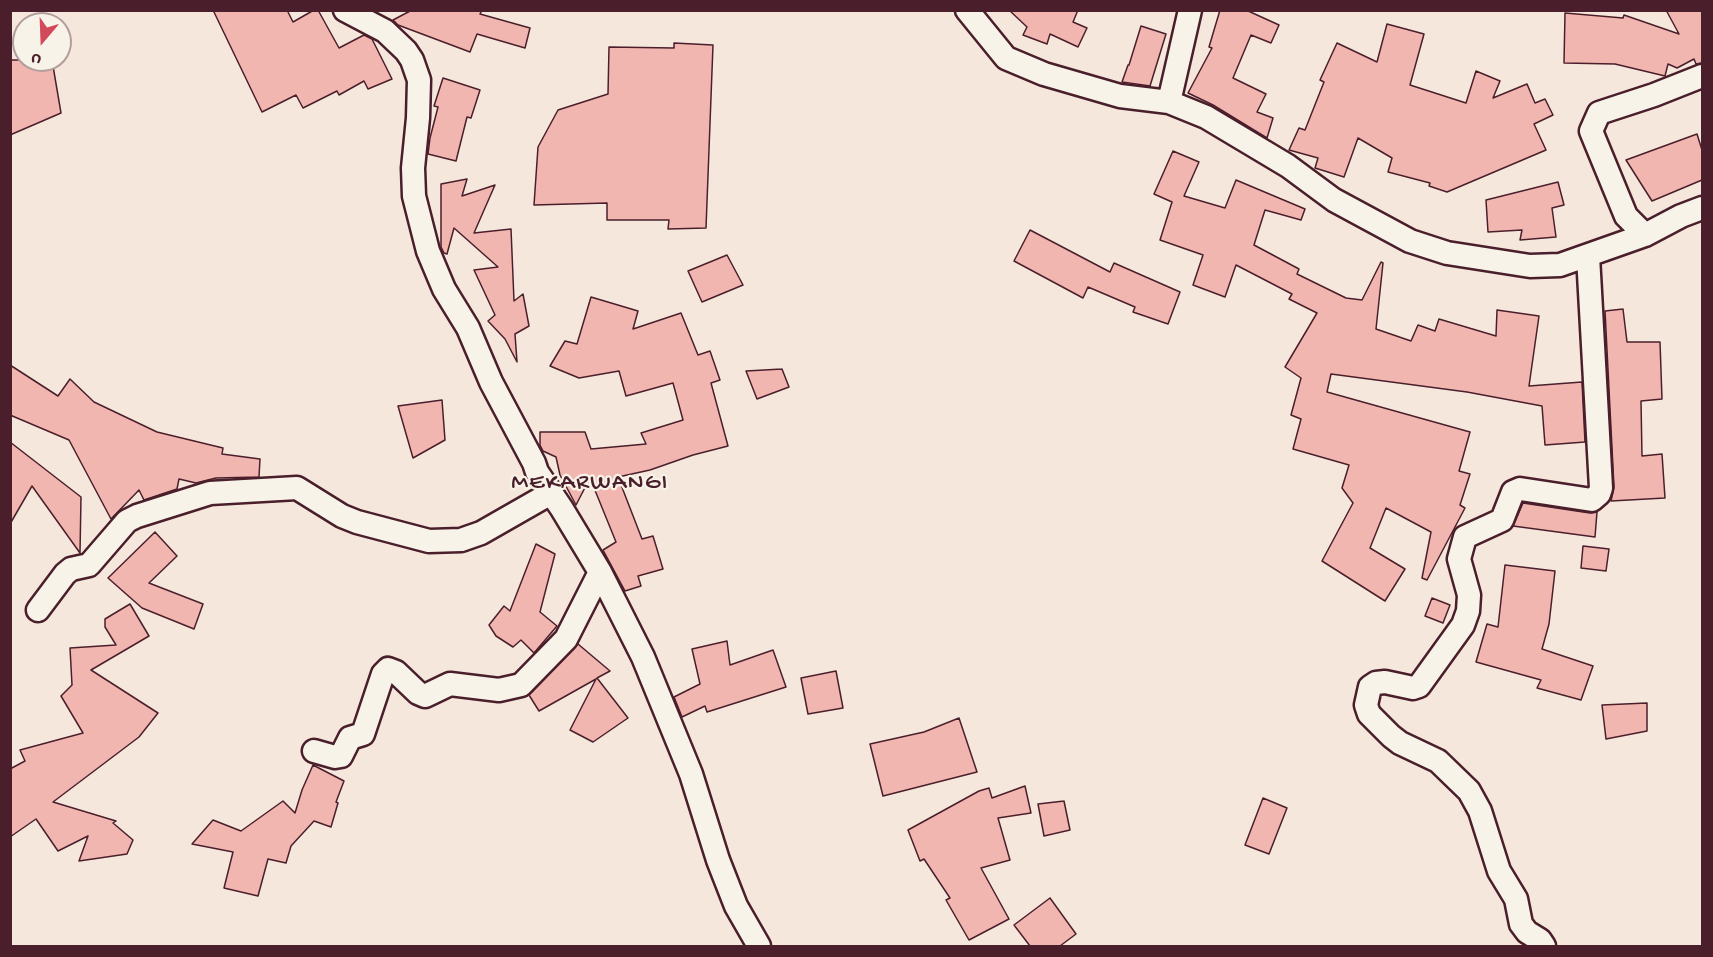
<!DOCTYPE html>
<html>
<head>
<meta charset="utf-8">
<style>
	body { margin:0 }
	#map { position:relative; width:1713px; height:957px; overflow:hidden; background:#f6e7dd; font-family:"Gochi Hand",sans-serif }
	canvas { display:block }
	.frame { position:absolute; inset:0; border:12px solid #4a1f2b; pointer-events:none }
	.north { position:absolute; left:12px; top:12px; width:60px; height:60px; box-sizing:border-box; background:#f7f3e8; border:2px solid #b29e9c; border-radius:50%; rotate:199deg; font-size:16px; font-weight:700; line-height:24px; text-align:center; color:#4a1f2b }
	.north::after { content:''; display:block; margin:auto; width:21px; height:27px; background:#d1495b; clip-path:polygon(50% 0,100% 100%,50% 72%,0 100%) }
</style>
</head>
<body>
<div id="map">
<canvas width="1713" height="957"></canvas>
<div class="frame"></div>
<div class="north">U</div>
</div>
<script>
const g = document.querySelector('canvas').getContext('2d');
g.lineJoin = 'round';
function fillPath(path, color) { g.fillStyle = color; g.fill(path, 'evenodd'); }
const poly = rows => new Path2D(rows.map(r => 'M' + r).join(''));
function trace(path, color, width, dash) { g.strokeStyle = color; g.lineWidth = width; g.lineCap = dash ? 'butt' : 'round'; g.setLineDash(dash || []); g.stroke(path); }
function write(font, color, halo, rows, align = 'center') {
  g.font = font + ' "Gochi Hand",sans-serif'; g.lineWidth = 4.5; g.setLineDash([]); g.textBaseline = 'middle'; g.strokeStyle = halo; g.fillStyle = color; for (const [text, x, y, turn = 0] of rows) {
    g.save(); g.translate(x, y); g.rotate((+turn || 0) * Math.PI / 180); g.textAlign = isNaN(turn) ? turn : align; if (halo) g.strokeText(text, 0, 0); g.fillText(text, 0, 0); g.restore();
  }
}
const building = poly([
	[213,10,287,10,293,22,314,10,318,10,339,48,364,35,372,39,392,79,368,89,364,81,339,95,337,91,303,108,296,95,262,112,213,10],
	[412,10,482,10,480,14,530,28,525,48,477,34,470,52,398,25,393,20,412,10],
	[1009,10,1078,10,1073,22,1087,28,1078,47,1050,34,1047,44,1023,35,1027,27,1009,10],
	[1220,10,1246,10,1279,25,1271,43,1251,35,1233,78,1266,94,1257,112,1273,118,1267,138,1213,105,1188,93,1212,48,1209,47,1220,10],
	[1666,10,1702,10,1702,63,1696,64,1694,59,1677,68,1668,64,1665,76,1615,64,1564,63,1565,13,1623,18,1624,15,1679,34,1666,10],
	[1387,24,1424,34,1410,85,1466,103,1476,71,1500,81,1493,98,1527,84,1535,103,1545,99,1553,115,1534,124,1546,150,1447,192,1429,186,1430,183,1388,172,1392,158,1358,138,1344,177,1315,168,1318,158,1289,150,1299,128,1305,130,1324,82,1320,80,1337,43,1377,62,1387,24],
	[1141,26,1166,34,1150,86,1122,82,1128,65,1129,65,1141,26],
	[674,43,713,45,706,228,668,229,669,220,607,220,607,203,534,205,538,147,558,110,608,94,609,47,674,48,674,43],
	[10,60,52,60,61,113,10,135,10,60],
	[443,78,480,90,471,118,467,117,456,161,428,154,430,138,438,107,434,106,443,78],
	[1697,134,1702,150,1702,180,1652,201,1626,160,1697,134],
	[1173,151,1199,162,1184,196,1225,208,1236,180,1305,209,1301,220,1265,210,1254,245,1299,269,1297,274,1346,298,1362,300,1381,262,1383,263,1376,329,1411,341,1418,325,1435,331,1439,319,1496,336,1497,310,1539,316,1529,386,1582,382,1585,442,1545,445,1542,406,1467,392,1331,374,1327,392,1470,432,1459,471,1470,474,1460,505,1465,508,1427,580,1422,578,1431,532,1386,508,1370,548,1405,569,1385,601,1322,561,1353,503,1342,488,1349,465,1293,449,1301,419,1291,415,1301,378,1285,367,1317,313,1289,299,1292,294,1236,265,1225,297,1193,285,1203,255,1160,240,1172,202,1154,194,1173,151],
	[467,179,462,196,495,185,474,233,511,229,514,301,523,294,529,326,515,334,517,362,505,339,488,321,495,315,474,270,498,267,454,228,447,254,444,253,441,247,441,184,467,179],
	[1558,182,1564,205,1552,208,1556,237,1520,240,1522,230,1488,232,1486,200,1558,182],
	[1030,230,1110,272,1114,263,1180,292,1168,324,1133,312,1135,307,1088,287,1083,298,1014,261,1030,230],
	[727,255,743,285,702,302,688,271,727,255],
	[591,297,638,311,633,329,681,313,698,355,710,351,720,380,711,383,728,446,693,455,650,470,618,477,642,539,653,536,663,569,638,576,641,586,625,591,603,550,616,542,590,478,576,505,560,475,556,457,543,451,540,445,540,432,585,432,591,449,646,444,641,433,683,420,673,383,626,396,619,371,579,378,550,366,565,341,577,344,591,297],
	[1623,309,1627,342,1660,342,1662,399,1641,401,1642,456,1662,454,1665,498,1611,501,1614,487,1605,311,1623,309],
	[10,365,58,396,70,379,94,402,157,432,223,448,222,454,260,459,259,477,216,478,196,483,179,479,177,489,144,500,139,490,111,519,69,440,10,415,10,365],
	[782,369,789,387,757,399,746,371,782,369],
	[442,400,445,440,413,458,398,406,442,400],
	[10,442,81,497,80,553,32,486,10,524,10,442],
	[1523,503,1590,513,1597,512,1595,537,1513,526,1523,503],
	[155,532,177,556,149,583,203,604,194,629,142,608,108,578,155,532],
	[536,544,555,554,540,612,557,626,534,653,521,640,513,647,496,636,489,625,504,606,510,611,536,544],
	[1583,546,1609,549,1606,571,1581,568,1583,546],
	[1505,565,1555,571,1549,624,1542,649,1593,666,1581,700,1537,688,1541,680,1476,662,1487,624,1498,627,1505,565],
	[1432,598,1450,605,1443,623,1425,616,1432,598],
	[130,604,149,636,91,670,158,713,139,737,53,802,116,821,113,823,133,840,127,854,79,861,88,836,58,851,36,819,10,837,10,769,25,761,20,750,83,733,61,696,72,685,70,648,116,645,105,627,105,619,130,604],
	[727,641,730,665,773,650,786,687,707,712,705,706,682,717,674,697,700,684,692,649,727,641],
	[578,644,610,671,597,678,628,718,593,742,570,730,596,679,539,711,529,695,578,644],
	[836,671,843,708,808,714,801,678,836,671],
	[1647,703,1647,731,1606,739,1602,705,1647,703],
	[959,718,977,772,883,796,870,744,924,732,959,718],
	[313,765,344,781,336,802,338,803,331,827,314,821,291,846,286,863,268,859,258,896,224,888,233,852,192,844,213,820,241,831,283,801,295,813,302,790,313,765],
	[1025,786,1031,813,998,818,1010,860,981,868,1009,919,969,940,946,900,950,898,924,859,920,861,908,830,979,791,989,788,992,798,1025,786],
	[1263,798,1287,808,1269,854,1245,845,1263,798],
	[1064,801,1070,830,1044,836,1038,804,1064,801],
	[1050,898,1076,934,1060,946,1030,946,1014,925,1050,898]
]);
fillPath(building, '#f2b6b1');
trace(building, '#4a1f2b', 1.5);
const minor = poly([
	[345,10,385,31,406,51,412,60,419,80,418,118,413,168,414,196,428,251,444,289,468,328,491,382,534,463,537,472,562,509,600,572,643,657,691,774,718,860,736,906,759,946],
	[967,10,1006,58,1044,74,1120,96,1169,102,1206,117,1288,166,1334,200,1410,241,1447,253,1530,266,1560,265,1645,235,1681,216,1702,208],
	[1169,102,1190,10],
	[1645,235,1626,216,1591,131,1599,113,1654,95,1702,76],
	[38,610,65,574,71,569,89,565,127,521,137,516,210,493,297,488,342,516,357,522,429,541,461,540,481,533,551,493],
	[314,751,335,757,341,756,350,738,363,734,383,674,388,669,396,672,418,693,425,696,450,684,499,690,521,685,566,639,600,572],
	[1544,946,1540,940,1527,932,1521,924,1516,899,1499,871,1480,811,1469,791,1438,761,1400,743,1391,736,1369,714,1366,705,1370,687,1376,683,1385,682,1413,688,1419,686,1463,625,1468,611,1469,595,1459,559,1465,537,1502,520,1513,492,1520,489,1592,500,1599,494,1601,488,1588,256]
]);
trace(minor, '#4a1f2b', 27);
trace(minor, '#f7f3e8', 22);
g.letterSpacing = '1.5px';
write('24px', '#4a1f2b', '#f7f3e8', [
	["MEKARWANGI",590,484]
]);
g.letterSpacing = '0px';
</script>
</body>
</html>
